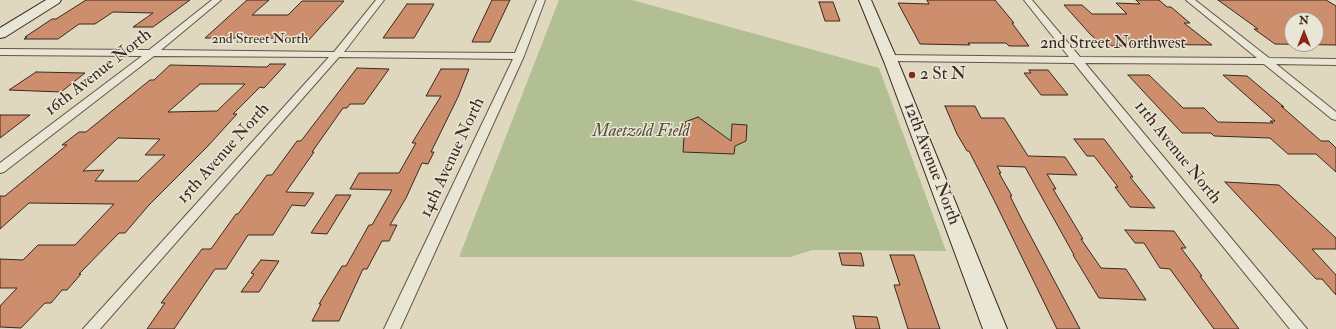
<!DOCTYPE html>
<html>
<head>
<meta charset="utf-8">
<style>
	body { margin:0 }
	#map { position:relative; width:1336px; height:329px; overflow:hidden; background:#dfd8be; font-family:"IM FELL Double Pica",serif }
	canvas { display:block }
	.north { position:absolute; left:1284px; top:12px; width:40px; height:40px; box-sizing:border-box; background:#eae6d5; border:1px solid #a49a8c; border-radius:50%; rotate:0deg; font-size:11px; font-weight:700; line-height:16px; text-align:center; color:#3b291f }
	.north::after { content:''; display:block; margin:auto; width:14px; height:18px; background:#8f2418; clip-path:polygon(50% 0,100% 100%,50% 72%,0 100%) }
</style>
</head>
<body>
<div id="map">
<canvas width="1336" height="329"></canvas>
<div class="north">N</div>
</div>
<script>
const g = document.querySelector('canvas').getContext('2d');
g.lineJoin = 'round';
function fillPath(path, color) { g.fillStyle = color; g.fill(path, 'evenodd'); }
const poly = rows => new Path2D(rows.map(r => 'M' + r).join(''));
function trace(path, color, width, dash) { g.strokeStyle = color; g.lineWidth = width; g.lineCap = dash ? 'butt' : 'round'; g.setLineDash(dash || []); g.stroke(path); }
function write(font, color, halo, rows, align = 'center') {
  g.font = font + ' "IM FELL Double Pica",serif'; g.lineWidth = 3; g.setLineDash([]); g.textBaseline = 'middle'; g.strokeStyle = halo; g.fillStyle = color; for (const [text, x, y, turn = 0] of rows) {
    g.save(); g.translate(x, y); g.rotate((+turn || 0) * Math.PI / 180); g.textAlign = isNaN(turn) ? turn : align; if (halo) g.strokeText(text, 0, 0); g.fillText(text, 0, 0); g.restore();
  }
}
fillPath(poly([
	[559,0,632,0,879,68,946,251,812,250,790,257,459,257]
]), '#b1bf92');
const building = poly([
	[86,0,190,0,153,27,133,27,153,13,113,12,95,24,79,24,58,39,24,39,27,37,25,37,52,19,56,19,86,0],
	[247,0,269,0,252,15,288,15,302,1,344,1,308,41,292,42,295,38,205,38,247,0],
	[492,0,510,0,490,42,472,42,492,0],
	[927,0,995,0,1014,23,1012,23,1029,46,1009,46,1006,43,968,43,970,45,920,44,898,3,929,4,927,0],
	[1136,0,1159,0,1167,7,1171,7,1190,23,1184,23,1212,45,1124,44,1127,46,1104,46,1091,35,1064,5,1082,5,1092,14,1127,14,1116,3,1140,4,1136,0],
	[1218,0,1326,0,1336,6,1336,45,1275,44,1254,29,1258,29,1218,0],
	[1292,20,1316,20,1316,44,1292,44,1292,20],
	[819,2,833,2,840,21,825,21,819,2],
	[407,4,434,4,414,38,383,38,407,4],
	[270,64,286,64,264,88,260,87,233,114,237,114,207,147,149,205,125,233,119,233,79,274,81,274,67,290,62,290,51,303,45,303,21,328,0,327,0,306,17,288,0,288,0,259,23,260,38,245,75,245,114,204,29,203,0,229,0,196,5,196,67,145,62,145,79,132,86,132,150,80,154,80,170,65,260,67,267,67,270,64],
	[200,84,245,84,217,111,168,112,200,84],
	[118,138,160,139,145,155,165,155,138,181,95,181,104,170,83,171,118,138],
	[357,68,389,69,364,104,350,104,347,108,343,108,312,152,314,152,286,192,314,193,305,206,292,205,273,235,248,235,226,269,215,269,174,329,147,329,165,303,161,303,202,249,211,249,236,214,238,214,267,175,272,175,297,141,301,141,357,68],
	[441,69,469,69,458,97,431,152,434,152,428,164,422,163,406,198,390,225,397,225,389,241,382,241,367,269,363,269,339,321,312,321,321,304,319,304,342,266,346,266,369,225,372,225,392,190,350,189,359,173,399,173,416,143,412,143,441,96,426,96,441,69],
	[1029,70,1048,70,1068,95,1041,95,1024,73,1031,73,1029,70],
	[36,72,85,73,61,92,9,90,36,72],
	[1128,75,1149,75,1183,108,1204,108,1218,122,1273,123,1270,121,1275,121,1223,75,1247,76,1284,107,1281,106,1321,141,1329,141,1336,148,1336,172,1316,154,1288,154,1270,138,1214,136,1211,133,1182,133,1128,75],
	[945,106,975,106,981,118,1004,118,1028,156,1065,157,1077,175,1047,174,1056,189,1053,189,1083,239,1081,239,1101,268,1126,269,1146,300,1099,298,1073,255,1074,255,1025,167,997,166,1001,173,999,173,1012,196,1010,196,1022,220,1080,329,1057,329,995,202,969,151,967,151,957,134,945,106],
	[0,115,30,115,0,138,0,115],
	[698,117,731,141,732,124,747,125,746,141,735,146,734,154,683,152,685,122,698,117],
	[1074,139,1104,139,1133,177,1130,177,1155,208,1130,207,1115,187,1118,187,1094,156,1087,156,1074,139],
	[1225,182,1279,185,1336,238,1336,249,1312,249,1336,275,1336,295,1322,279,1316,279,1225,182],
	[336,195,351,195,327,234,311,233,336,195],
	[1125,230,1174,231,1186,248,1181,248,1202,276,1200,276,1239,329,1214,329,1170,269,1160,268,1144,243,1135,243,1125,230],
	[839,253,861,253,864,266,842,265,839,253],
	[890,255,914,255,940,329,908,329,894,285,900,285,890,255],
	[261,260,279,261,259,292,241,292,254,274,251,273,261,260],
	[853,316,877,317,880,329,856,329,853,316]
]);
fillPath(building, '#cd8e6d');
trace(building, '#3b291f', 1);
const street = poly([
	[212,0,221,0,161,50,334,52,376,0,384,0,344,52,515,53,537,0,545,0,524,56,400,329,384,329,513,59,339,57,100,329,83,329,329,57,154,56,4,172,0,173,0,163,142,56,0,55,0,49,149,50,212,0],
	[1024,0,1032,0,1080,57,1257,58,1186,0,1195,0,1269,58,1336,59,1336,65,1276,64,1336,112,1336,120,1332,119,1264,64,1085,63,1307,329,1290,329,1074,63,890,61,885,58,890,55,1069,57,1024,0]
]);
const secondary = poly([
	[46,0,61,0,59,3,5,37,0,38,0,28,46,0],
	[859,0,871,0,899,64,1007,329,983,329,885,64,859,0]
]);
trace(street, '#645547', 2);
trace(secondary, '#3b291f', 2);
fillPath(street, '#eae6d5');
fillPath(secondary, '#eae6d5');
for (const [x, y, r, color] of [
	[912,75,4,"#8f2418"]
]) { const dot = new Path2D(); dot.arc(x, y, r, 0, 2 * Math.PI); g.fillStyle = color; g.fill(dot); trace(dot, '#eae6d5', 1.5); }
write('14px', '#3b291f', '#eae6d5', [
	["2nd Street North",260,40]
]);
write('17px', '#3b291f', '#eae6d5', [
	["2nd Street Northwest",1113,44],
	["16th Avenue North",99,73,-38],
	["11th Avenue North",1177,153,51],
	["15th Avenue North",224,154,-48],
	["14th Avenue North",453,158,-65],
	["12th Avenue North",931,164,69]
]);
write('17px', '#3b291f', '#eae6d5', [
	["2 St N",920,75]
], 'left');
write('italic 17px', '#584e3c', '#eae6d5', [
	["Maetzold Field",641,132]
]);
</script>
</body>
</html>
